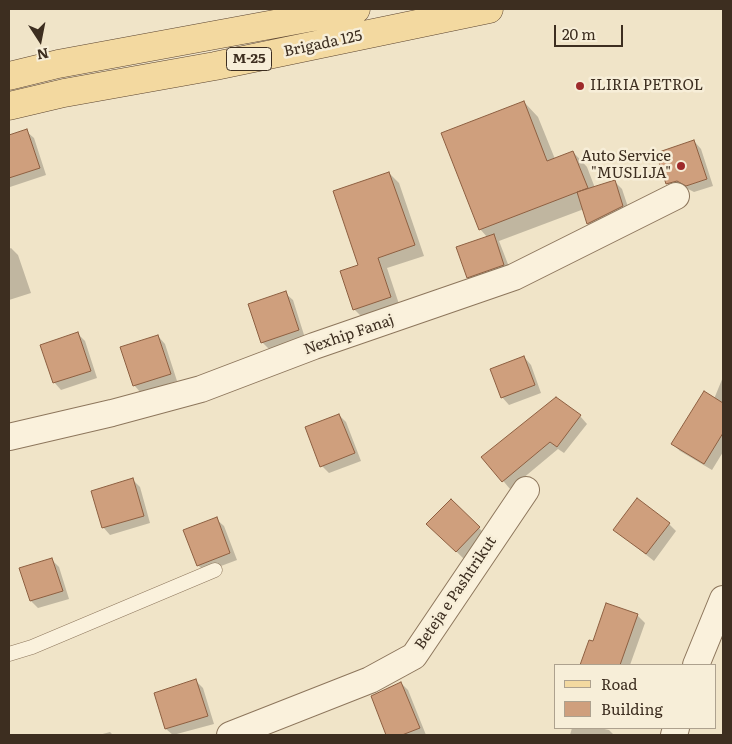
<!DOCTYPE html>
<html>
<head>
<meta charset="utf-8">
<style>
	body { margin:0 }
	#map { position:relative; width:732px; height:744px; overflow:hidden; background:#f0e4c8; font-family:Literata,serif }
	canvas { display:block }
	.frame { position:absolute; inset:0; border:10px solid #3d2e20; pointer-events:none }
	.legend { position:absolute; left:554px; top:664px; width:162px; height:65px; box-sizing:border-box; background:#f7eed8; border:1px solid #ada18e; margin:0; padding:6px 9px; list-style:none; font-size:15px; color:#3d2e20 }
	.legend li { display:flex; align-items:center; gap:10px; height:25px }
	.legend b { width:25px; border:1px solid #ada18e }
	.north { position:absolute; left:15px; top:15px; width:50px; height:50px; -webkit-text-stroke:4px #f7eed8; paint-order:stroke; rotate:169deg; font-size:14px; font-weight:700; line-height:20px; text-align:center; color:#3d2e20 }
	.north::after { content:''; display:block; margin:auto; width:18px; height:22px; background:#3d2e20; clip-path:polygon(50% 0,100% 100%,50% 72%,0 100%) }
	.scale { position:absolute; left:554px; top:25px; width:69px; height:22px; box-sizing:border-box; border:2px solid #3d2e20; border-top:0; padding-left:6px; font-size:15px; line-height:18px; white-space:nowrap; color:#3d2e20; -webkit-text-stroke:4px #f7eed8; paint-order:stroke }
</style>
</head>
<body>
<div id="map">
<canvas width="732" height="744"></canvas>
<div class="frame"></div>
<ul class="legend">
<li><b style="height:6px;background:#f3d9a0"></b>Road</li>
<li><b style="height:14px;background:#cf9f7d"></b>Building</li>
</ul>
<div class="north">N</div>
<div class="scale">20 m</div>
</div>
<script>
const g = document.querySelector('canvas').getContext('2d');
g.lineJoin = 'round';
function fillPath(path, color) { g.fillStyle = color; g.fill(path, 'evenodd'); }
const poly = rows => new Path2D(rows.map(r => 'M' + r).join(''));
function trace(path, color, width, dash) { g.strokeStyle = color; g.lineWidth = width; g.lineCap = dash ? 'butt' : 'round'; g.setLineDash(dash || []); g.stroke(path); }
function write(font, color, halo, rows, align = 'center') {
  g.font = font + ' Literata,serif'; g.lineWidth = 5; g.setLineDash([]); g.textBaseline = 'middle'; g.strokeStyle = halo; g.fillStyle = color; for (const [text, x, y, turn = 0] of rows) {
    g.save(); g.translate(x, y); g.rotate((+turn || 0) * Math.PI / 180); g.textAlign = isNaN(turn) ? turn : align; if (halo) g.strokeText(text, 0, 0); g.fillText(text, 0, 0); g.restore();
  }
}
fillPath(poly([
	[524,102,538,117,555,159,573,152,587,167,595,188,614,181,622,189,630,213,595,230,588,223,584,209,499,241,511,272,475,284,468,277,488,238,480,229],
	[26,131,34,138,46,175,10,187,9,185,9,136],
	[694,141,701,149,713,186,694,192,686,188,675,191,668,183],
	[389,173,399,183,424,256,387,268,400,307,364,319,354,309,360,265],
	[11,248,18,255,31,293,9,300,9,249],
	[285,293,293,300,305,338,269,349,262,342],
	[77,333,85,341,97,378,61,390,54,382],
	[158,336,165,344,177,381,141,393,134,385],
	[524,357,531,365,541,393,509,405,502,397],
	[723,377,723,452,712,470,680,451,673,444,714,399],
	[339,415,346,422,361,461,329,473,322,466],
	[580,416,587,424,564,453,558,449,510,489,483,457],
	[133,480,140,487,150,523,110,535,103,527],
	[451,500,486,535,464,559,428,524],
	[216,519,224,526,237,560,205,572,198,565],
	[669,524,676,531,654,561,615,530],
	[52,560,59,567,69,599,38,608,31,601],
	[637,615,645,623,630,665,581,665,589,642,593,643],
	[196,681,203,688,214,724,173,735,166,729,156,693],
	[401,683,408,690,426,735,387,735,372,697],
	[572,728,600,728,609,730,614,735,570,735],
	[110,732,113,735,99,735]
]), '#0003');
const building = poly([
	[524,101,547,161,573,151,588,188,479,230,441,133,524,101],
	[27,129,40,168,9,178,9,135,27,129],
	[694,140,707,179,686,186,677,181,666,184,656,153,694,140],
	[389,172,415,245,378,258,391,297,353,310,340,271,358,265,333,191,389,172],
	[615,180,623,206,587,224,577,192,615,180],
	[494,234,504,265,467,278,456,247,494,234],
	[286,291,299,330,261,343,248,304,286,291],
	[78,332,91,371,53,383,40,345,78,332],
	[158,335,171,374,133,386,120,347,158,335],
	[524,356,535,385,501,398,490,369,524,356],
	[704,391,723,403,723,433,704,464,671,444,704,391],
	[556,397,581,415,557,447,550,442,502,482,481,457,556,397],
	[339,414,355,453,320,467,305,427,339,414],
	[133,478,144,516,102,528,91,491,133,478],
	[637,498,670,523,646,554,613,530,637,498],
	[451,499,480,527,456,552,426,524,451,499],
	[217,517,230,553,197,566,183,530,217,517],
	[52,558,63,591,30,601,19,568,52,558],
	[606,603,638,614,620,665,580,665,589,640,593,641,606,603],
	[196,679,208,716,165,729,154,693,196,679],
	[401,682,420,728,402,735,386,735,371,696,401,682]
]);
fillPath(building, '#cf9f7d');
trace(building, '#8d5f41', 1);
const lane = poly([
	[9,654,32,647,215,570]
]);
const street = poly([
	[9,437,112,413,201,389,314,346,514,277,676,196],
	[696,665,723,599],
	[230,735,370,680,414,656,526,490],
	[674,735,676,728]
]);
const primary = poly([
	[9,76,58,64,356,9],
	[9,106,64,93,215,66,489,9]
]);
trace(lane, '#8d765c', 15);
trace(street, '#8d765c', 28);
trace(primary, '#5b4430', 29);
trace(lane, '#faf1dc', 14);
trace(street, '#faf1dc', 26);
trace(primary, '#f3d9a0', 28);
for (const [x, y, r, color] of [
	[580,86,5,"#9e2a2b"],
	[681,166,5,"#9e2a2b"]
]) { const dot = new Path2D(); dot.arc(x, y, r, 0, 2 * Math.PI); g.fillStyle = color; g.fill(dot); trace(dot, '#f7eed8', 2); }
for (const [x, y, w] of [
	[249,59,45]
]) { const box = new Path2D(); box.roundRect(x - w / 2, y - 11.5, w, 23, 4); g.fillStyle = '#f7eed8'; g.fill(box); trace(box, '#3d2e20', 1); }
write('bold 14px', '#3d2e20', null, [
	["M-25",249,59]
]);
write('15px', '#3d2e20', '#f7eed8', [
	["Brigada 125",323,44,-12],
	["Nexhip Fanaj",349,335,-19],
	["Beteja e Pashtrikut",456,593,-56]
]);
write('15px', '#3d2e20', '#f7eed8', [
	["ILIRIA PETROL",590,86],
	["Auto Service",671,157,"right"],
	["\"MUSLIJA\"",671,174,"right"]
], 'left');
</script>
</body>
</html>
